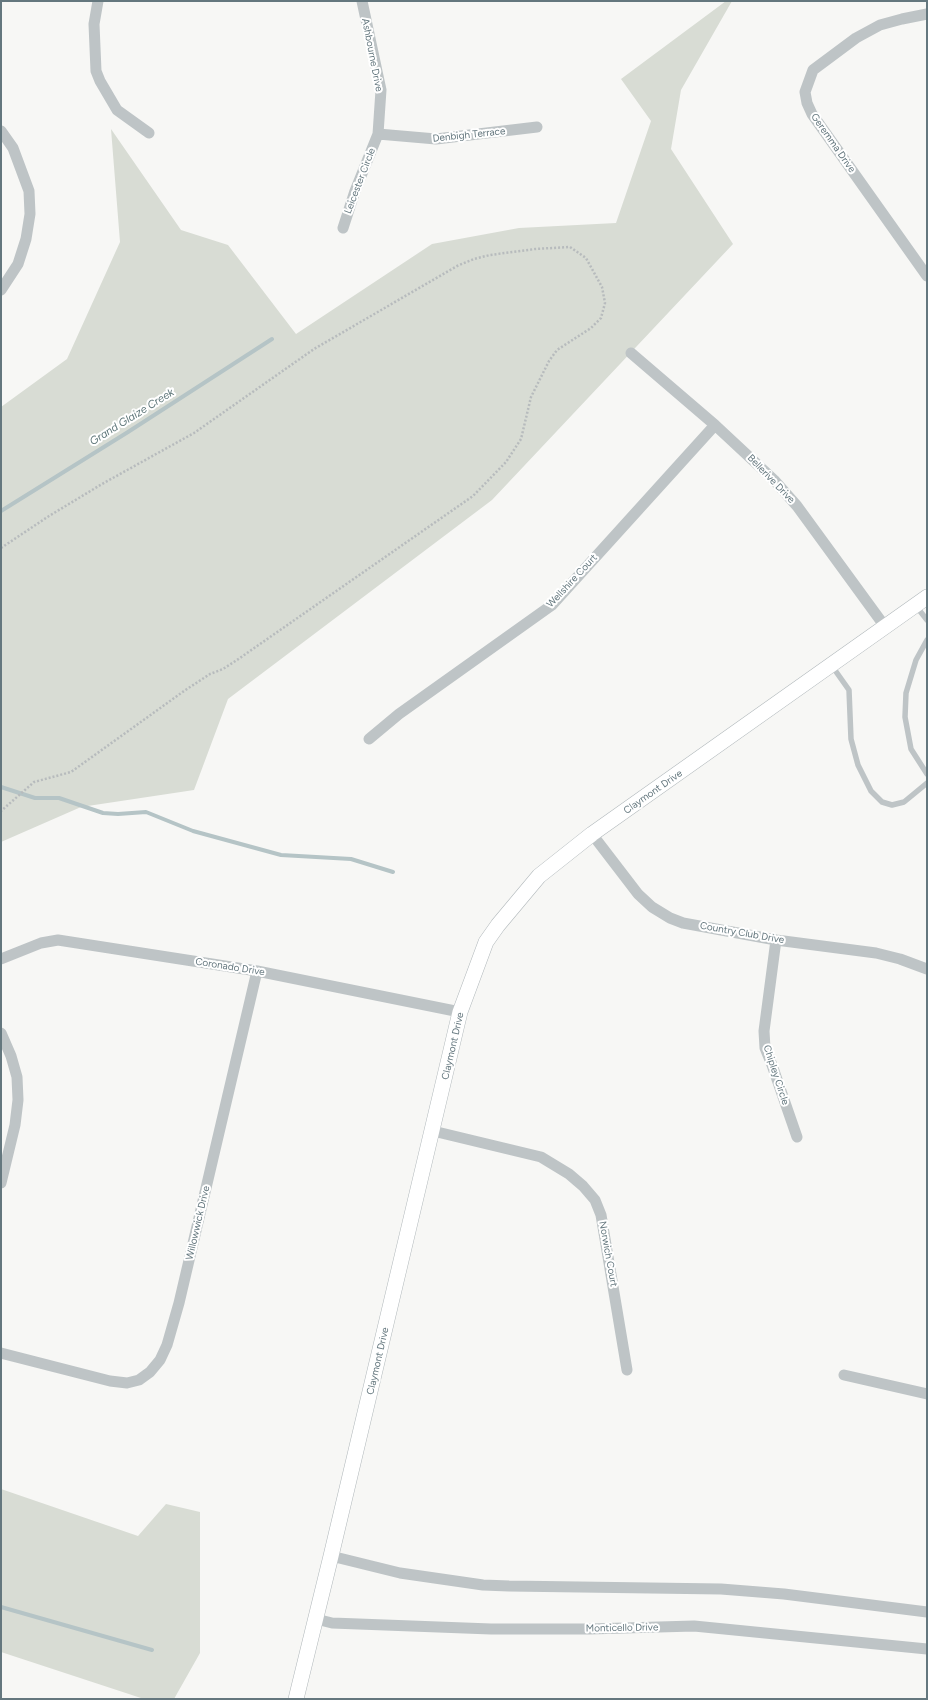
<!DOCTYPE html>
<html>
<head>
<meta charset="utf-8">
<style>
	body { margin:0 }
	#map { position:relative; width:928px; height:1700px; overflow:hidden; background:#f7f7f5; font-family:Figtree,sans-serif }
	canvas { display:block }
	.frame { position:absolute; inset:0; border:2px solid #64777e; pointer-events:none }
</style>
</head>
<body>
<div id="map">
<canvas width="928" height="1700"></canvas>
<div class="frame"></div>
</div>
<script>
const g = document.querySelector('canvas').getContext('2d');
g.lineJoin = 'round';
function fillPath(path, color) { g.fillStyle = color; g.fill(path, 'evenodd'); }
const poly = rows => new Path2D(rows.map(r => 'M' + r).join(''));
function trace(path, color, width, dash) { g.strokeStyle = color; g.lineWidth = width; g.lineCap = dash ? 'butt' : 'round'; g.setLineDash(dash || []); g.stroke(path); }
function write(font, color, halo, rows, align = 'center') {
  g.font = font + ' Figtree,sans-serif'; g.lineWidth = 4; g.setLineDash([]); g.textBaseline = 'middle'; g.strokeStyle = halo; g.fillStyle = color; for (const [text, x, y, turn = 0] of rows) {
    g.save(); g.translate(x, y); g.rotate((+turn || 0) * Math.PI / 180); g.textAlign = isNaN(turn) ? turn : align; if (halo) g.strokeText(text, 0, 0); g.fillText(text, 0, 0); g.restore();
  }
}
fillPath(poly([
	[726,1,732,1,681,90,671,149,733,244,492,500,228,699,194,790,81,807,1,842,1,407,67,359,120,242,111,129,181,230,228,245,296,334,432,244,519,228,616,223,651,121,621,79],
	[1,1489,138,1536,166,1504,200,1512,200,1653,174,1699,144,1699,1,1652]
]), '#d8dcd4');
trace(poly([
	[1,511,128,432,272,339],
	[1,787,35,798,59,798,103,813,118,814,146,812,193,831,281,855,351,859,393,872],
	[1,1607,152,1650]
]), '#b5c4c6', 4);
const secondary = poly([
	[296,1699,331,1556,460,1012,486,942,498,925,539,876,592,834,927,597]
]);
trace(secondary, '#b1b8bb', 16);
trace(poly([
	[1,548,49,516,102,484,194,433,314,349,457,266,474,259,490,255,535,249,570,247,586,258,602,287,605,303,601,318,591,328,557,350,549,361,531,397,521,439,506,462,473,496,237,660,223,669,210,674,184,691,71,772,34,782,1,811]
]), '#b7bbbd', 2.5, [2, 2]);
trace(poly([
	[916,606,927,620],
	[927,640,916,660,906,693,905,717,911,749,927,774],
	[832,666,849,690,851,739,858,765,871,791,882,802,892,805,904,802,927,783]
]), '#bec4c6', 5.5);
trace(poly([
	[98,1,94,24,96,71,100,81,117,110,149,133],
	[927,14,902,19,880,25,856,38,813,70,805,92,807,103,812,114,927,276],
	[1,131,13,148,29,191,30,214,26,239,18,264,1,290],
	[378,134,436,139,537,127],
	[343,228,355,191,378,134,381,90,362,1],
	[631,353,715,425,774,480,797,506,886,628],
	[369,739,399,714,552,605,715,425],
	[592,834,638,894,652,907,670,918,683,923,776,940,876,953,900,959,927,969],
	[776,940,764,1031,765,1048,772,1065,797,1137],
	[1,959,41,943,58,940,257,971,460,1012],
	[1,1033,11,1056,17,1077,18,1100,15,1125,1,1183],
	[433,1131,541,1157,569,1174,583,1186,595,1200,601,1215,627,1370],
	[1,1353,110,1381,127,1383,139,1380,150,1372,160,1360,167,1345,179,1303,257,971],
	[844,1375,927,1394],
	[331,1556,400,1573,483,1585,509,1586,721,1589,784,1594,927,1612],
	[316,1619,332,1623,491,1629,589,1629,694,1626,927,1649]
]), '#bec4c6', 11);
trace(secondary, '#fff', 15);
write('10px', '#64777e', '#fff', [
	["Ashbourne Drive",372,55,79],
	["Denbigh Terrace",469,135,-6],
	["Geremma Drive",833,143,55],
	["Leicester Circle",360,181,-69],
	["Bellerive Drive",771,479,46],
	["Wellshire Court",572,581,-47],
	["Claymont Drive",653,792,-35],
	["Country Club Drive",742,933,10],
	["Coronado Drive",230,967,9],
	["Claymont Drive",453,1046,-77],
	["Chipley Circle",776,1075,72],
	["Willowwick Drive",198,1223,-77],
	["Norwich Court",608,1254,80],
	["Claymont Drive",378,1361,-77],
	["Monticello Drive",622,1628,-1]
]);
write('italic 11px', '#5e7679', '#fff', [
	["Grand Glaize Creek",132,417,-32]
]);
</script>
</body>
</html>
